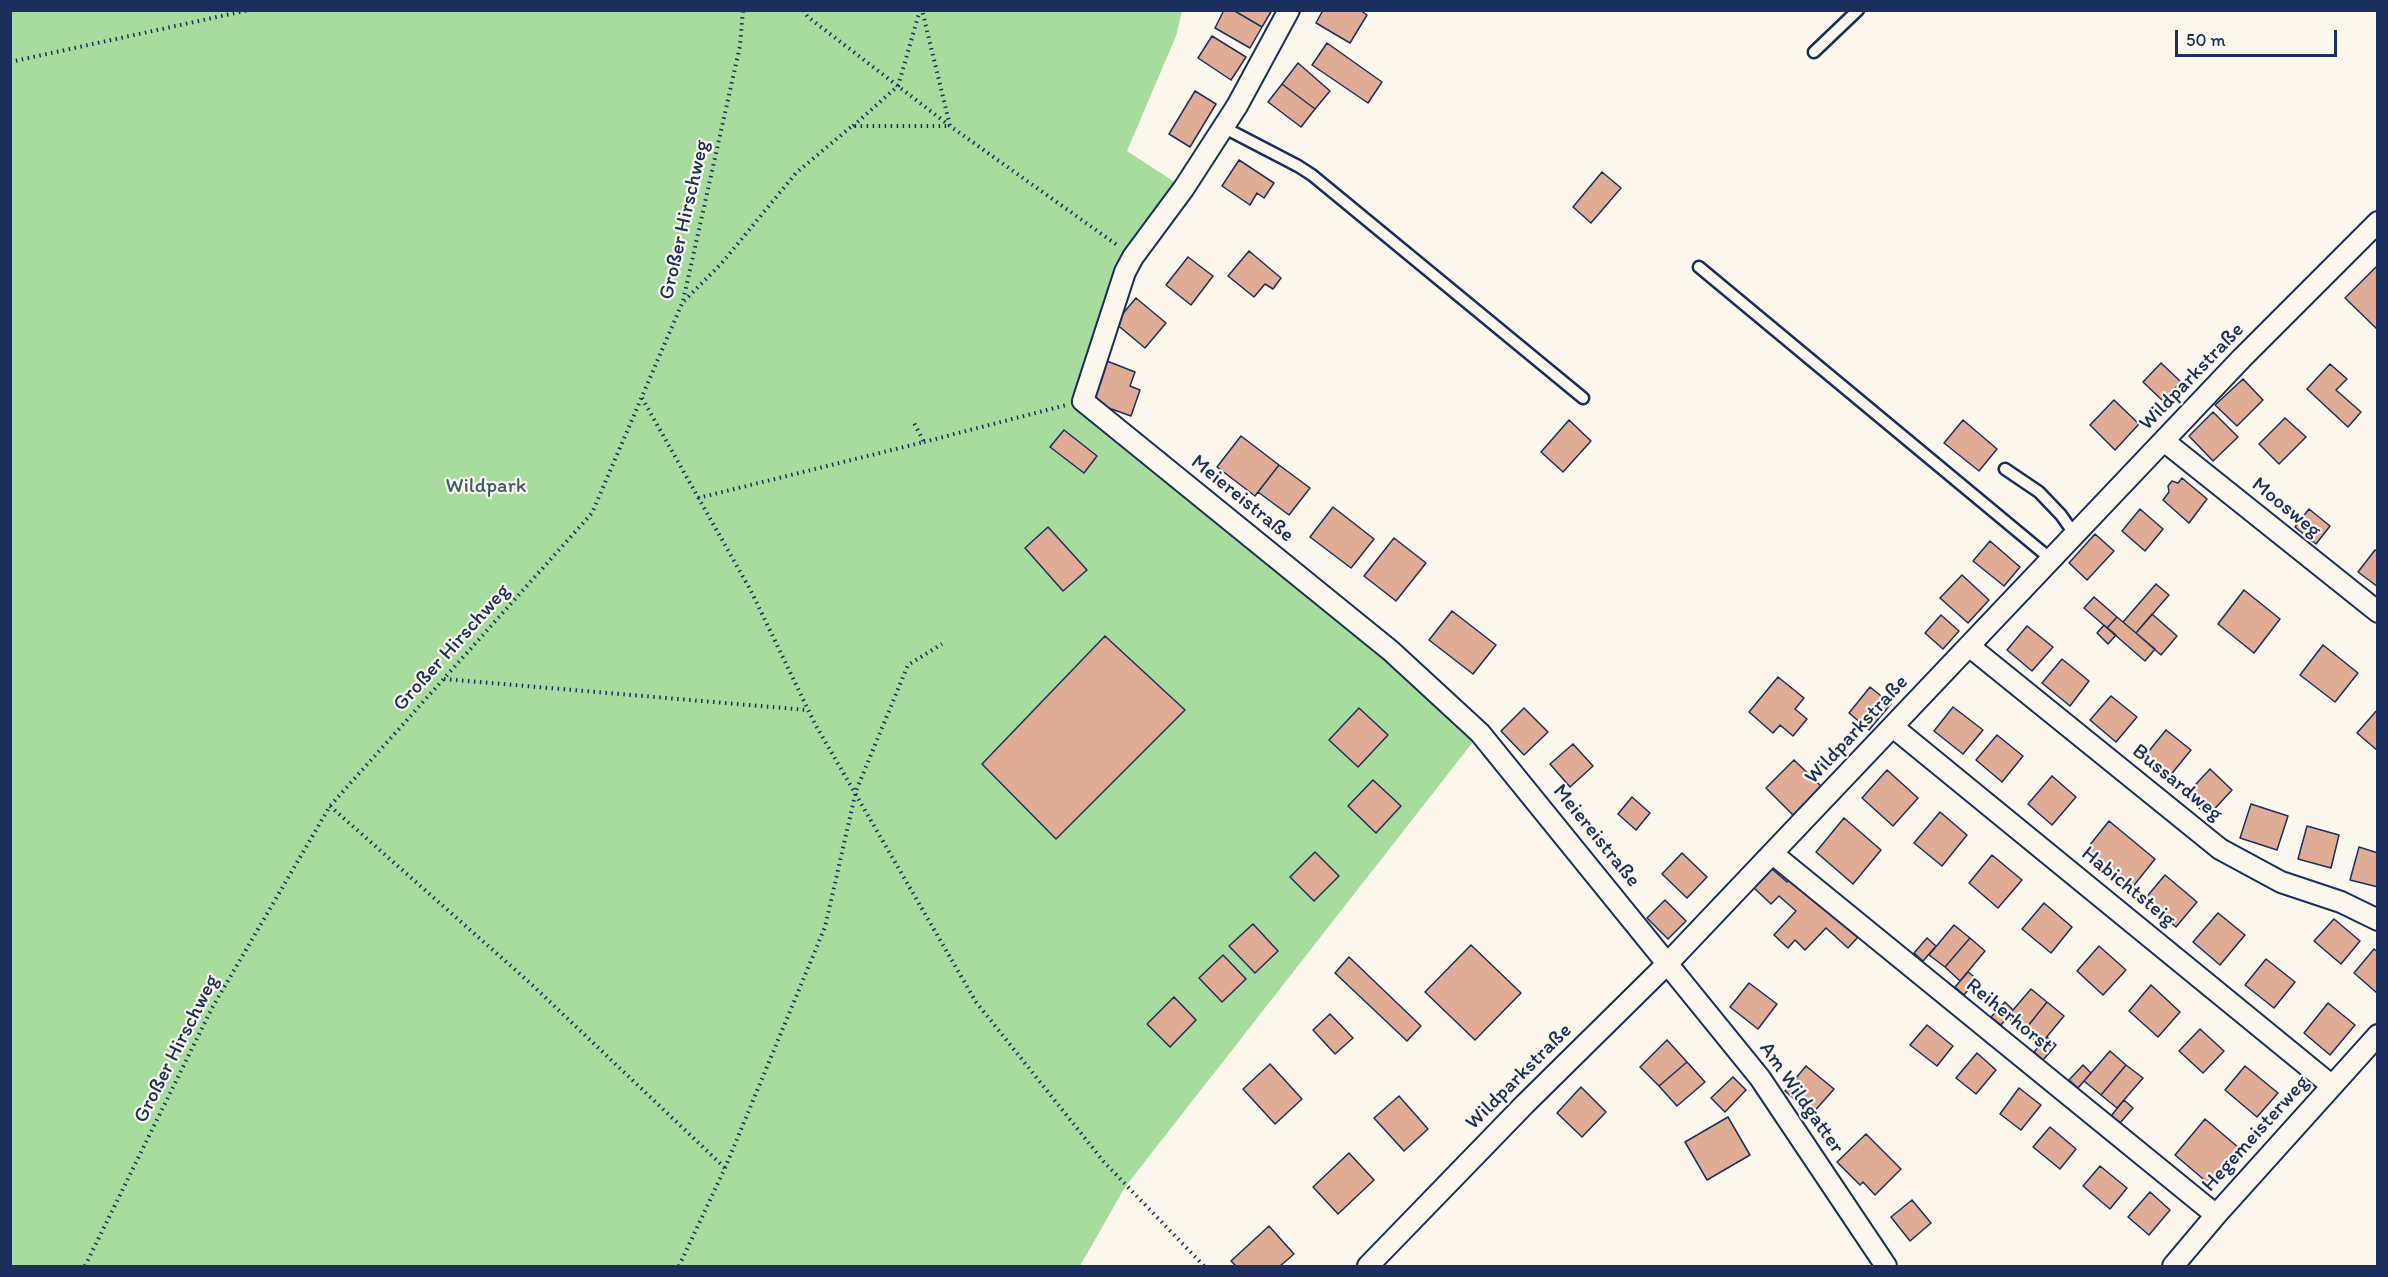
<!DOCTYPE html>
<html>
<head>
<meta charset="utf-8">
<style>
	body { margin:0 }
	#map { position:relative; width:2388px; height:1277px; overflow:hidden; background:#fbf7ec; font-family:Itim,sans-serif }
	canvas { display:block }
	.frame { position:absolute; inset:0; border:12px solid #1b2f5e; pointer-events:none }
	.scale { position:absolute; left:2175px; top:30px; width:162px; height:27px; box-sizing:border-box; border:3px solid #1b2f5e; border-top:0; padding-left:8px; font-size:18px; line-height:21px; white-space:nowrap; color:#1b2f5e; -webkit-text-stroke:4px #fbf7ec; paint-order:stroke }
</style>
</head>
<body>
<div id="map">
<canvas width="2388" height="1277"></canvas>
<div class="frame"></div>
<div class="scale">50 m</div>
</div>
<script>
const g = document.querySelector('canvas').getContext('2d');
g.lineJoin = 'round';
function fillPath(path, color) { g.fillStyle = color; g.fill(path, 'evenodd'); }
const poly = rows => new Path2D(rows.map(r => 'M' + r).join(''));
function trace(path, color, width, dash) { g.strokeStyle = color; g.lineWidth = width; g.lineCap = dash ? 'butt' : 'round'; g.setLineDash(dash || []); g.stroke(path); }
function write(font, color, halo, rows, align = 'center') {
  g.font = font + ' Itim,sans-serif'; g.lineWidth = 4.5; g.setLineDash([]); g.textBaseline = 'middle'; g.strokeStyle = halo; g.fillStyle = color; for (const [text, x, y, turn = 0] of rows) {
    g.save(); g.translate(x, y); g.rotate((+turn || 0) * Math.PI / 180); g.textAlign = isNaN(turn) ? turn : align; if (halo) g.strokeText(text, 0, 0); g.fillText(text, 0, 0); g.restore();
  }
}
fillPath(poly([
	[10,11,1182,11,1176,36,1127,151,1184,188,1133,257,1083,401,1480,733,1125,1187,1080,1266,11,1266]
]), '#a8dc9e');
const building = poly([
	[1224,10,1233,10,1262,27,1250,48,1215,28,1224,10],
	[1233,10,1272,10,1262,27,1233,10],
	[1323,10,1360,10,1367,15,1350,43,1316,23,1323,10],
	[1212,36,1246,57,1231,80,1198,58,1212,36],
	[1327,43,1382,82,1368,103,1312,65,1327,43],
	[1298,63,1330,91,1315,109,1282,84,1298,63],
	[1282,84,1315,109,1301,127,1268,102,1282,84],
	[1195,91,1216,104,1190,147,1169,134,1195,91],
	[1239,160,1274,183,1264,198,1257,193,1250,205,1222,186,1239,160],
	[1602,172,1621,188,1591,223,1573,207,1602,172],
	[1249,251,1281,278,1273,289,1265,284,1254,297,1228,276,1249,251],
	[1188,257,1213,276,1191,305,1166,285,1188,257],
	[2378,265,2378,330,2345,298,2378,265],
	[1136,298,1166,323,1145,348,1115,323,1136,298],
	[1107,361,1135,372,1130,386,1140,390,1131,416,1092,402,1107,361],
	[2161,363,2181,382,2163,401,2143,382,2161,363],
	[2330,364,2347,379,2336,390,2361,412,2348,427,2307,389,2330,364],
	[2243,379,2263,400,2237,426,2215,405,2243,379],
	[2114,400,2139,424,2115,450,2090,425,2114,400],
	[2213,412,2238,437,2213,461,2189,436,2213,412],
	[2285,418,2306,437,2279,464,2259,444,2285,418],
	[1569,420,1591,441,1563,472,1541,452,1569,420],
	[1963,420,1997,449,1979,471,1944,443,1963,420],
	[1064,430,1097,456,1084,473,1050,447,1064,430],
	[1241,436,1279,465,1255,496,1217,467,1241,436],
	[1279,465,1310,488,1289,515,1258,492,1279,465],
	[2182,478,2207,499,2189,523,2163,500,2169,492,2168,486,2172,481,2178,483,2182,478],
	[1333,507,1374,539,1351,568,1310,537,1333,507],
	[2140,509,2163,529,2145,551,2122,531,2140,509],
	[2309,509,2330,526,2316,544,2295,527,2309,509],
	[1048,527,1087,570,1063,591,1025,548,1048,527],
	[2095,534,2114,551,2087,580,2069,563,2095,534],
	[1394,538,1426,563,1396,601,1364,576,1394,538],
	[1990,541,2020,567,2004,586,1973,561,1990,541],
	[2375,550,2378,552,2378,587,2358,572,2375,550],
	[1962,575,1989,600,1968,623,1940,598,1962,575],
	[2156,584,2169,595,2136,633,2123,622,2156,584],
	[2244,590,2280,619,2254,653,2218,624,2244,590],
	[2094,597,2117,617,2107,628,2084,608,2094,597],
	[1452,611,1496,645,1473,674,1429,640,1452,611],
	[2152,614,2177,636,2161,655,2136,633,2152,614],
	[1941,615,1959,631,1943,649,1925,633,1941,615],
	[2117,617,2155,649,2145,661,2107,628,2117,617],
	[2104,625,2116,635,2108,644,2097,633,2104,625],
	[2027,626,2053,647,2032,671,2007,650,2027,626],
	[1105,636,1185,710,1056,839,982,764,1105,636],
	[2323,645,2358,673,2335,702,2300,675,2323,645],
	[2062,659,2089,681,2070,706,2042,683,2062,659],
	[1778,677,1804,698,1795,709,1807,719,1793,736,1780,725,1773,733,1749,712,1778,677],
	[1870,687,1891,704,1869,730,1849,713,1870,687],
	[2111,696,2137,717,2116,742,2090,720,2111,696],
	[1953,707,1983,730,1963,754,1934,731,1953,707],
	[1359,708,1388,735,1358,767,1329,740,1359,708],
	[1524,708,1548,732,1524,755,1501,731,1524,708],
	[2378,709,2378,751,2357,733,2378,709],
	[2166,730,2191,750,2169,777,2144,757,2166,730],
	[1997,735,2023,756,2002,782,1976,760,1997,735],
	[1573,744,1593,766,1570,787,1550,764,1573,744],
	[1794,760,1822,787,1793,815,1766,788,1794,760],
	[2210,769,2232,790,2208,816,2185,796,2210,769],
	[1887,770,1918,798,1893,826,1862,798,1887,770],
	[2052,776,2076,797,2052,825,2028,804,2052,776],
	[1373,780,1401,806,1376,833,1348,806,1373,780],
	[1632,797,1650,813,1636,830,1618,814,1632,797],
	[2251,804,2288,816,2277,850,2240,838,2251,804],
	[1940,812,1967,835,1942,866,1914,843,1940,812],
	[1844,818,1881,850,1853,884,1816,852,1844,818],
	[2109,821,2155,859,2131,889,2085,851,2109,821],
	[2307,826,2339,835,2331,868,2298,859,2307,826],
	[2359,847,2378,853,2378,887,2350,880,2359,847],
	[1315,852,1339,876,1314,901,1290,877,1315,852],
	[1682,853,1707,877,1687,898,1662,874,1682,853],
	[1992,855,2022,880,1998,908,1969,883,1992,855],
	[1772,869,1787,882,1792,877,1858,937,1848,948,1826,928,1805,950,1795,940,1788,948,1774,935,1796,911,1779,896,1771,904,1754,888,1772,869],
	[2165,875,2197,902,2176,927,2144,900,2165,875],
	[1665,900,1686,921,1668,939,1647,918,1665,900],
	[2044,903,2072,927,2051,953,2022,929,2044,903],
	[2218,913,2245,935,2220,965,2193,942,2218,913],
	[2334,919,2360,941,2341,964,2314,941,2334,919],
	[1253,924,1278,951,1255,973,1229,946,1253,924],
	[1954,925,1970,938,1945,967,1929,955,1954,925],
	[1927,938,1936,946,1923,961,1914,953,1927,938],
	[1970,938,1985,951,1960,981,1945,967,1970,938],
	[1471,945,1521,993,1475,1040,1425,992,1471,945],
	[2099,946,2126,970,2103,995,2077,971,2099,946],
	[2374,949,2378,952,2377,993,2354,973,2374,949],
	[1223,955,1246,979,1222,1002,1199,978,1223,955],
	[1349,957,1421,1026,1407,1041,1335,973,1349,957],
	[2266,959,2295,982,2274,1008,2245,985,2266,959],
	[1968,972,1977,979,1964,995,1955,987,1968,972],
	[1749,983,1777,1004,1758,1029,1730,1007,1749,983],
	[2151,985,2180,1012,2158,1037,2129,1011,2151,985],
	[2031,989,2047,1002,2024,1031,2007,1017,2031,989],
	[1174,997,1196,1020,1170,1047,1147,1024,1174,997],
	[2005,1002,2013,1010,2001,1025,1991,1017,2005,1002],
	[2047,1002,2064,1016,2040,1045,2024,1031,2047,1002],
	[2328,1003,2355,1025,2330,1055,2304,1033,2328,1003],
	[1330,1014,1353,1038,1335,1054,1313,1030,1330,1014],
	[1927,1025,1953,1046,1937,1066,1910,1045,1927,1025],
	[2200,1029,2224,1051,2203,1073,2179,1051,2200,1029],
	[2047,1037,2056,1045,2043,1060,2034,1052,2047,1037],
	[1667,1040,1687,1062,1659,1086,1640,1067,1667,1040],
	[2110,1051,2126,1065,2101,1095,2084,1081,2110,1051],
	[1977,1053,1996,1070,1976,1094,1956,1078,1977,1053],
	[1687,1062,1705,1082,1677,1106,1659,1086,1687,1062],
	[1270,1064,1302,1099,1275,1124,1243,1089,1270,1064],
	[2083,1065,2091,1073,2078,1088,2069,1080,2083,1065],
	[2126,1065,2143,1078,2117,1108,2101,1095,2126,1065],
	[1806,1066,1834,1089,1812,1114,1785,1091,1806,1066],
	[2245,1066,2278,1093,2257,1117,2225,1090,2245,1066],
	[1733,1077,1746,1090,1725,1112,1711,1098,1733,1077],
	[1581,1087,1606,1112,1582,1137,1557,1113,1581,1087],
	[2019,1088,2041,1105,2021,1130,2000,1114,2019,1088],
	[1399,1096,1428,1129,1404,1151,1374,1118,1399,1096],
	[2124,1100,2133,1108,2120,1123,2111,1116,2124,1100],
	[1728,1117,1750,1155,1707,1180,1685,1142,1728,1117],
	[2205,1119,2239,1148,2209,1184,2175,1155,2205,1119],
	[2050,1127,2076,1149,2060,1169,2033,1147,2050,1127],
	[1866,1134,1901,1169,1875,1195,1863,1182,1860,1185,1837,1162,1866,1134],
	[1349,1153,1374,1180,1338,1214,1313,1187,1349,1153],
	[2100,1166,2127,1188,2110,1209,2083,1186,2100,1166],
	[2150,1192,2170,1210,2149,1235,2128,1217,2150,1192],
	[1912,1200,1931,1223,1910,1241,1891,1217,1912,1200],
	[1269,1226,1294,1254,1280,1266,1236,1266,1231,1261,1269,1226]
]);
fillPath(building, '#e1ac95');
trace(building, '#1b2f5e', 1.5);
const lane = poly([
	[1814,52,1858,10],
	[1223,127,1298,166,1312,175,1583,398],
	[1699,267,2052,560],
	[2005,469,2039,492,2061,515,2075,535]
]);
const street = poly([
	[1289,10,1237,106,1184,188,1133,257,1125,272,1083,401,1391,651,1480,733,1760,1078,1886,1266],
	[2164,441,2378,612],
	[1969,646,2220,849,2281,882,2341,902,2378,920],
	[1893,727,2331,1085],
	[1773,854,2216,1215],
	[1368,1266,1525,1104,1668,963,2242,358,2378,222],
	[2173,1266,2216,1215,2378,1035]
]);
trace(lane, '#1b2f5e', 15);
trace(street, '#1b2f5e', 24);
trace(poly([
	[803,10,808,17,950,126,1117,245],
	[10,62,249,10],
	[853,126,898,86,920,10],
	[684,301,721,264,796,173,852,126,950,126,922,10],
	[642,398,751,591,815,724,976,1002,1104,1162,1204,1266],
	[924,442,1066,405],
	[698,498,924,442,913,421],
	[444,679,807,710],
	[330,806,529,982,725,1168],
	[85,1266,212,1008,330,806,592,513,683,301,740,46,743,10],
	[679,1266,725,1168,825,927,856,791,908,665,942,644]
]), '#1b2f5e', 4, [1.5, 4.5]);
trace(lane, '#fbf7ec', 10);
trace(street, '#fbf7ec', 20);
write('21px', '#1b2f5e', '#fbf7ec', [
	["Großer Hirschweg",685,220,-77],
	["Wildparkstraße",2192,377,-46],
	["Meiereistraße",1242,499,39],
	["Moosweg",2286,508,39],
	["Großer Hirschweg",452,648,-48],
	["Wildparkstraße",1857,730,-47],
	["Bussardweg",2177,783,39],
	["Meiereistraße",1596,836,51],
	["Habichtsteig",2128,887,39],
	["Reiherhorst",2009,1016,39],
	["Großer Hirschweg",177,1049,-63],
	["Wildparkstraße",1519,1077,-45],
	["Am Wildgatter",1801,1098,55],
	["Hegemeisterweg",2256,1134,-48]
]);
write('21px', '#3e5a6e', '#fbf7ec', [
	["Wildpark",486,487]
]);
</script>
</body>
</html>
